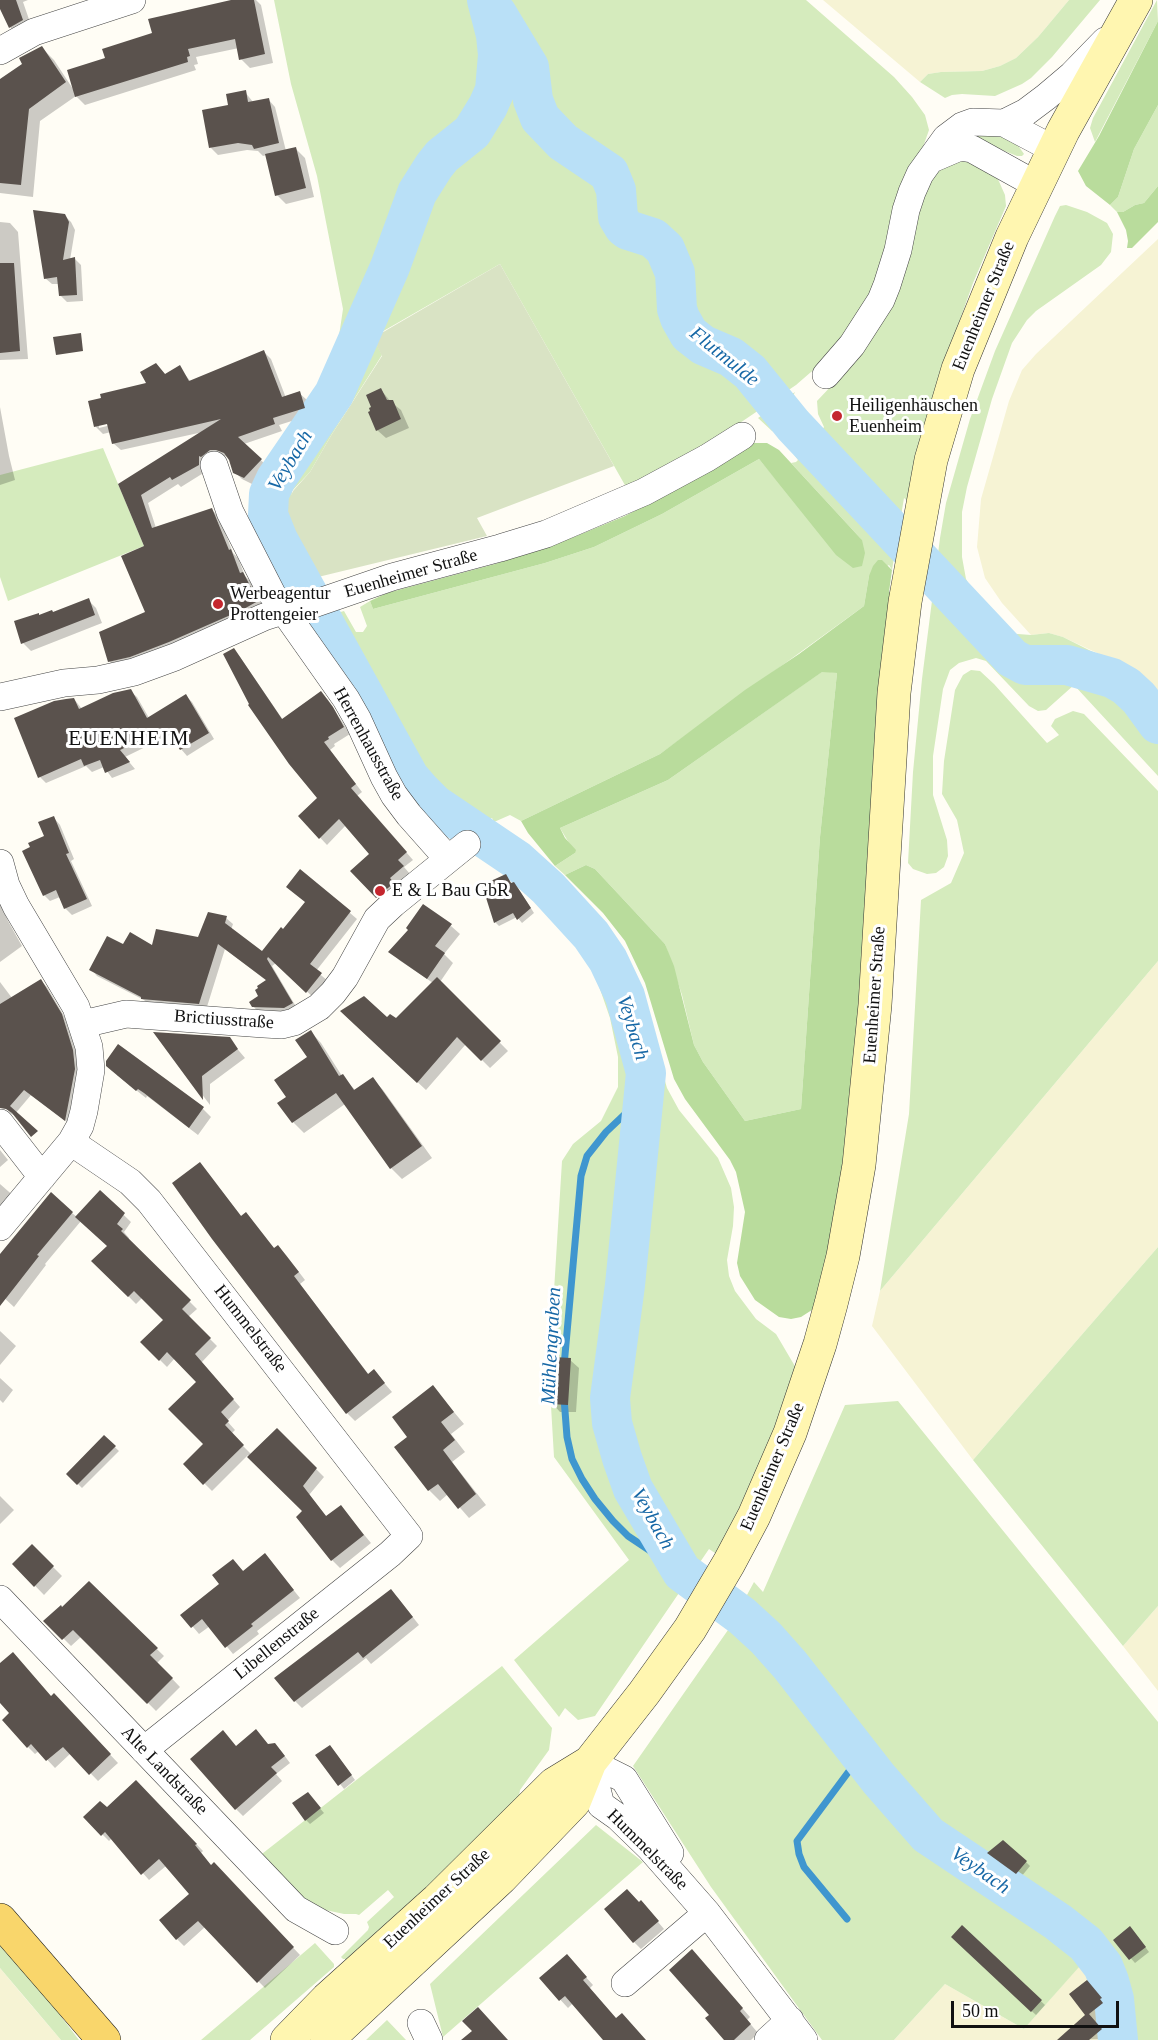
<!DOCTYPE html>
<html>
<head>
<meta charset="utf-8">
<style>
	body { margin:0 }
	#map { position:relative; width:1158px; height:2040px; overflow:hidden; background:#fffdf5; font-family:"Times New Roman",serif }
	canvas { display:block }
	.scale { position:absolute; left:951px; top:2001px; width:168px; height:27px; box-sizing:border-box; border:3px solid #111; border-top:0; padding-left:8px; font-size:18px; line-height:21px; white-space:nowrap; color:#111; -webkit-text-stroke:4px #fff; paint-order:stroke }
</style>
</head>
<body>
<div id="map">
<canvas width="1158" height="2040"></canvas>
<div class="scale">50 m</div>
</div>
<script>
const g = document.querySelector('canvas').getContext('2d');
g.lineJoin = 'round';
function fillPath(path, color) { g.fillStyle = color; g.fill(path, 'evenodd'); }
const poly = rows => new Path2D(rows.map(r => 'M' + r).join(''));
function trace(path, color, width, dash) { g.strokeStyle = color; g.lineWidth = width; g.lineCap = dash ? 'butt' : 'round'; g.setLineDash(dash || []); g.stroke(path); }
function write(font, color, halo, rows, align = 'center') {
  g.font = font + ' "Times New Roman",serif'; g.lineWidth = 6; g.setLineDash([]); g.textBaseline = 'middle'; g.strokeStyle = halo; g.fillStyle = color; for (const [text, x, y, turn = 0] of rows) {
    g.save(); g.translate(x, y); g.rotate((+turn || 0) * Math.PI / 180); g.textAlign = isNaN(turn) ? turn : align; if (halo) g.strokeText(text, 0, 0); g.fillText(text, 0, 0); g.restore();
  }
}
fillPath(poly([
	[823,0,1069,0,1038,37,1016,58,1000,66,982,71,941,72,928,74,920,82],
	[1158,239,1158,698,1143,681,1112,660,1063,637,1049,633,1031,635,1002,603,985,578,977,547,981,499,1009,401,1022,370,1036,354],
	[1158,961,1158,1247,973,1460,872,1326,880,1291],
	[1158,1606,1158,1691,1123,1646],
	[1087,1957,1099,1982,1108,2040,894,2040,945,1984,1024,2029],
	[0,1968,25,1998,61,2040,0,2040]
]), '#f6f3d4');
fillPath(poly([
	[274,0,806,0,894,77,912,97,925,115,929,130,886,252,864,308,826,359,796,385,731,429,689,454,626,487,500,264,373,337,382,355,332,434,310,472,292,491,288,527,318,577,316,581,321,588,294,599,257,524,254,512,254,499,264,473,317,398,336,356,343,309,317,176,291,84],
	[1069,0,1100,0,1052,57,1031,78,1022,84,995,96,962,94,952,95,945,98,920,82,928,74,941,72,982,71,1000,66,1016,58,1038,37],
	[1157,0,1158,21,1095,142,1090,128,1093,118],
	[1158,105,1158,186,1144,203,1135,205,1123,212,1117,212,1110,205,1118,197,1134,149],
	[993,133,1017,144,1024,154,1022,156,1017,156,980,141,975,136],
	[967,161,997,177,1005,195,1006,206,973,283,946,359,909,502,904,498,892,570,889,565,869,576,864,606,660,754,521,821,510,815,494,822,492,818,484,823,486,826,484,828,482,827,454,841,432,825,412,807,305,619,335,607,337,613,344,611,356,632,363,632,367,626,360,607,370,601,373,609,545,563,594,547,662,514,759,459,774,477,862,540,791,463,796,462,798,460,779,434,772,431,758,418,795,392,791,400,792,406,813,429,817,432,822,430,824,427,818,414,817,401,852,364,918,207,933,177,941,169,956,162],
	[1066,205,1087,212,1107,223,1113,234,1111,252,1101,265,1036,311,1027,320,1012,343,992,399,967,487,962,512,962,557,966,579,972,590,1005,633,1031,635,1049,633,1063,637,1127,669,1143,681,1155,694,1158,698,1158,776,1074,685,1046,710,1038,711,1029,706,986,661,976,658,959,663,950,670,943,689,933,756,933,795,947,840,948,856,944,867,936,873,927,874,913,869,908,863,913,772,922,679,940,538,946,503,970,419,995,351,1055,216,1060,206],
	[103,448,144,546,8,601,0,577,0,475],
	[971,670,980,671,994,684,1047,743,1059,735,1051,726,1055,719,1073,711,1084,714,1158,791,1158,961,880,1291,909,1114,921,900,951,883,964,853,957,820,942,794,944,761,955,690,963,675],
	[823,671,837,673,820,837,801,1109,745,1121,703,1062,694,1045,682,995,665,944,595,869,586,865,565,875,555,866,575,853,560,828,668,780],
	[500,833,508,834,522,843,562,887,594,917,612,937,625,958,641,998,667,1088,679,1110,718,1158,731,1188,734,1207,733,1226,727,1260,729,1276,735,1291,756,1319,776,1334,796,1368,783,1417,718,1555,709,1549,595,1716,578,1720,565,1708,559,1717,514,1660,629,1560,554,1457,549,1372,562,1161,573,1144,601,1121,618,1087,618,1057,610,1018,592,966,579,944,513,871,478,848,484,845,517,867,544,891,580,930,593,946,616,988,624,985,612,960,593,932,550,886,495,839,496,834],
	[1158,1247,1158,1606,1123,1646,973,1460],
	[898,1401,1158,1722,1158,2040,1108,2040,1099,1982,1087,1958,1024,2029,945,1984,894,2040,822,2040,711,1887,633,1766,728,1630,754,1582,763,1592,845,1405],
	[502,1666,552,1728,549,1750,520,1790,519,1796,522,1802,349,1959,343,1959,341,1957,368,1930,369,1927,367,1922,394,1897,388,1890,359,1915,356,1914,344,1914,307,1906,258,1857],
	[596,1825,643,1862,443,2037,430,1984],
	[0,1940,28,1973,79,2040,61,2040,0,1968],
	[315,1943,334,1964,334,1967,250,2040,201,2040],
	[387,2020,406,2040,366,2040]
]), '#d5ebbd');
fillPath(poly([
	[1158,21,1158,105,1134,149,1118,197,1110,205,1086,186,1078,171,1099,136],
	[1158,186,1158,222,1132,248,1127,248,1128,241,1126,230,1117,212,1123,212,1135,205,1144,203],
	[754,443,767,443,779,450,862,540,865,553,862,566,853,568,836,555,759,459,662,514,594,547,545,563,373,609,370,601,387,593,495,564,574,537,625,516,726,462],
	[878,560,882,560,892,570,889,592,894,595,864,980,839,1206,815,1308,801,1317,791,1319,779,1317,755,1300,740,1276,737,1263,745,1212,736,1172,730,1160,685,1099,674,1079,645,983,625,941,603,913,565,875,586,865,595,869,665,944,674,966,694,1045,703,1062,745,1121,801,1109,820,837,837,673,822,672,668,780,560,828,565,838,576,850,575,853,555,866,528,833,521,821,660,754,745,690,799,654,864,606,869,576,873,566]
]), '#b9dc9c');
fillPath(poly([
	[500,264,614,466,477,518,487,536,318,577,288,527,284,510,293,491,310,472,332,434,382,356,373,338]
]), '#d9e3c4');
fillPath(poly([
	[0,0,28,0,23,2,33,31,20,38,10,27],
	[236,0,256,0,261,5,273,63,250,68,241,59,239,48,196,57,198,64,194,65,196,70,85,105,76,96,40,121,33,197,0,193,0,81,25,64,42,48,54,60,73,89,106,59,154,34],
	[245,92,253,102,268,99,275,107,286,151,296,149,305,158,314,197,286,204,277,195,267,155,263,156,258,151,247,150,218,155,211,148,230,107],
	[64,215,71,222,75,230,70,260,75,259,81,265,83,301,67,302,60,295,59,284,52,284,45,278],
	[0,222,10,223,18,232,28,359,0,360],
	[264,352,271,359,286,398,299,393,307,400,311,415,279,425,282,431,244,444,268,467,252,484,242,479,235,472,230,458,225,456,217,457,205,472,181,487,178,484,148,503,156,528,212,510,219,517,233,553,238,558,245,576,250,581,264,608,116,668,109,661,147,613,146,547,120,485,203,432,121,450,113,443,111,432,103,434,96,427,90,402,149,384,156,365,166,375,179,367,191,382],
	[114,421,115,424,99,428,99,425],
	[381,390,391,402,401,410,409,428,386,438,377,430],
	[0,407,9,456,15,480,0,485],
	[88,600,96,608,102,623,31,651,23,643,38,614,40,616,53,613],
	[233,650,240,657,283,720,321,693,328,700,350,734,334,744,335,746,330,750,362,792,357,796,413,860,404,867,410,874,384,904,352,871,371,854,346,825,327,845,300,816,319,798],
	[130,691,137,697,149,718,186,696,192,702,214,739,187,756,181,749,172,734,125,757,135,769,112,778,104,767,92,772,86,766,46,783,40,777,74,699,82,709],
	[54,818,60,825,74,859,71,861,92,906,72,915,65,908,60,897,50,901,44,895],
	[301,871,357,919,316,971,328,981,314,998,276,963,272,966,298,1010,260,1014,253,1006,261,996,267,981,225,949,206,1010,149,1005,144,1000,97,976,91,969,124,946,154,947,199,939,226,918,233,924,231,930,262,953,283,931,306,902],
	[506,876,512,884,518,888,534,913,522,923,517,917,499,926,495,922],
	[0,903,8,921,22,946,0,962],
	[451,926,460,934,444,954,453,963,440,982,508,1051,490,1068,466,1044,426,1090,350,1019,396,1021,433,983,399,960,391,951],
	[41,981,47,987,67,1021,79,1058,71,1125,31,1095,14,1115,11,1114,0,1101,0,982,12,998],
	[311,1032,321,1043,342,1076,356,1091,373,1079,383,1090,432,1158,402,1179,391,1168,345,1104,304,1133,293,1122,288,1097,309,1057],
	[156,1033,229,1039,245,1058,210,1084,210,1105],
	[118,1047,203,1109,211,1117,198,1135,147,1096,146,1098,117,1075],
	[0,1150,8,1160,0,1167],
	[200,1164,242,1217,275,1249,278,1247,286,1255,305,1280,300,1284,369,1375,374,1371,392,1392,355,1421,347,1413],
	[0,1184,16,1198,0,1219],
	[100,1192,131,1222,124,1232,129,1238,128,1240,197,1309,188,1317,217,1346,201,1363,240,1407,227,1421,235,1430,231,1434,252,1455,277,1430,324,1477,309,1495,327,1517,341,1507,371,1543,340,1568,332,1560,304,1511,248,1455,212,1491,185,1464,205,1444,198,1382,175,1358,167,1367,142,1342,165,1320,142,1298,136,1304,94,1261,108,1246,81,1221,45,1264,46,1265,14,1307,0,1294,0,1257,72,1213,77,1217],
	[0,1331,16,1346,0,1365],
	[570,1360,579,1368,576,1412,560,1412,552,1403],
	[0,1378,13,1390,3,1403,0,1400],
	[433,1387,464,1424,451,1434,465,1452,452,1462,486,1505,469,1518,448,1494,440,1501,429,1490,396,1447,409,1437],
	[104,1437,119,1451,82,1488,68,1474],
	[0,1496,14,1510,0,1524],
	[32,1546,62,1576,44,1595,14,1564],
	[265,1555,300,1598,257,1631,259,1634,233,1654,210,1626,199,1634,183,1615,221,1585,233,1561,244,1572],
	[89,1583,164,1656,157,1663,180,1687,156,1711,82,1636,71,1646,46,1621,62,1609],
	[398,1598,419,1625,371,1664,366,1658,302,1708,295,1701],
	[0,1665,51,1698,54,1695,118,1763,98,1781,71,1753,55,1768,39,1751,35,1754,28,1747,11,1713,0,1701],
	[268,1745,281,1751,290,1763,276,1774,282,1781,243,1816,236,1809,237,1748],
	[334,1751,355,1780,344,1789,318,1756],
	[136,1782,203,1851,201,1853,211,1866,221,1871,300,1955,265,1988,205,1927,184,1946,177,1939,191,1894,166,1866,149,1880,112,1838,109,1841,85,1817,107,1809],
	[311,1798,324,1813,310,1824,306,1820],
	[989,1853,1026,1862,1030,1866,1021,1877],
	[639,1904,647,1909,664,1929,641,1949,634,1942],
	[962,1927,1045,2005,1036,2015,953,1937],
	[1134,1932,1149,1952,1135,1963,1115,1940],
	[700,1960,750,2017,747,2020,758,2033,751,2040,726,2040,711,2015],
	[574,1964,593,1985,589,1989,616,2020,645,2040,606,2040,573,2003,568,2008,541,1979],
	[1087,1982,1110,2008,1109,2010,1112,2014,1097,2024,1110,2039,1059,2040,1087,2016]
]), '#0003');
trace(poly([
	[564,1366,581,1176,587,1156,606,1132,625,1114,644,1100],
	[564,1398,567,1437,572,1459,582,1479,595,1499,613,1521,628,1536,682,1572],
	[847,1919,804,1867,799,1854,797,1841,861,1755],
	[1117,2027,1132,2040]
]), '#3f96cf', 7);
trace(poly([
	[487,0,496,35,498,55,495,90,488,106,472,132,442,156,434,166,417,193,390,267,334,394,276,479,269,494,268,515,278,540,409,777,422,792,434,804,517,860,548,888,591,935,608,960,625,996,646,1073,625,1285,610,1398,612,1423,622,1458,633,1489,682,1572,742,1616,766,1638,790,1665,879,1779,928,1835,1058,1922,1086,1944,1103,1966,1109,1981,1114,1999,1118,2040],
	[497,14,529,67,533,100,540,118,563,142,609,173,616,190,618,217,624,227,628,230,653,238,665,249,675,273,677,309,680,318,689,334,703,345,731,357,750,372,793,425,1012,658,1025,665,1067,665,1112,678,1126,686,1139,698,1158,724]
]), '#b9e0f7', 40);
fillPath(poly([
	[0,0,16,0,23,20,9,28,0,9],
	[231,0,254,0,265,54,239,60,235,39,188,49,190,56,187,57,188,62,75,97,67,70,105,58,102,49,152,33,148,19],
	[42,46,66,82,29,109,21,185,0,183,0,79,22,64,19,58],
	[246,90,248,102,269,98,279,143,254,149,252,145,238,143,209,148,202,110,228,105,226,94],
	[296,147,306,188,275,196,265,154],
	[33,210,65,214,69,222,63,260,75,257,77,295,59,296,57,277,44,279],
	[0,263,14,263,20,351,0,353],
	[81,333,83,351,56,355,53,337],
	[264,350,282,397,300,391,305,408,273,418,275,424,238,437,262,459,244,478,233,473,229,460,224,453,216,450,210,450,201,457,199,456,199,465,172,480,170,477,141,495,152,528,212,508,229,550,231,549,240,573,243,572,258,601,242,610,169,642,130,657,108,662,99,632,145,612,121,556,144,546,118,484,221,419,112,444,107,424,94,427,88,401,101,398,100,394,146,383,140,372,156,363,165,374,180,365,189,381],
	[381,388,387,400,393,400,401,419,376,431,368,412,370,411,369,408,371,407,366,395],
	[89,598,95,615,21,644,14,621,39,613,39,615,52,610,53,612],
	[234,648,282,719,321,691,333,707,344,727,328,737,329,739,324,742,356,784,351,788,407,852,398,860,404,866,390,878,394,883,376,898,350,871,369,854,339,819,319,839,298,816,317,798,289,764,248,705,249,704,223,654],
	[131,689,147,718,186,694,209,733,180,750,166,728,120,750,130,762,105,773,100,760,84,766,81,759,38,778,14,718,54,701,66,699,74,698,79,709,113,693],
	[54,816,69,853,66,854,87,899,64,909,56,890,43,896,22,851,30,847,28,843,44,836,38,822],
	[300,869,351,911,310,964,322,973,306,993,268,957,267,959,293,1003,284,1008,252,1007,249,1002,258,996,255,990,258,988,257,986,266,980,218,944,199,1004,141,999,141,997,89,970,107,936,123,944,130,932,152,945,156,929,198,937,208,912,227,916,225,923,262,951,281,927,283,929,305,902,286,887],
	[506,874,511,883,514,882,531,908,517,920,513,913,494,923,482,885],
	[423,904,452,924,435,946,445,953,427,979,388,952,408,930,406,928],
	[437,977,501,1041,481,1061,457,1037,417,1083,340,1011,364,996,387,1017,390,1014,396,1018],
	[41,979,62,1014,73,1050,75,1069,65,1121,24,1090,10,1106,38,1131,31,1137,12,1113,6,1109,0,1108,0,1004],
	[311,1030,339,1076,343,1074,354,1090,373,1077,422,1146,390,1169,336,1093,292,1123,277,1103,286,1097,274,1080,307,1057,295,1040],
	[153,1032,230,1037,238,1049,202,1076,203,1100],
	[118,1044,204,1107,189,1128,144,1093,138,1089,136,1091,106,1066,106,1061],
	[200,1162,241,1216,246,1212,274,1248,278,1245,299,1272,294,1276,368,1374,374,1369,385,1383,346,1414,212,1239,172,1183],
	[100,1190,125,1213,117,1224,123,1229,121,1231,191,1300,182,1309,211,1338,195,1354,234,1399,221,1412,229,1421,225,1425,244,1445,203,1485,183,1464,203,1444,168,1409,196,1382,167,1352,159,1361,140,1342,163,1320,134,1291,128,1297,91,1261,107,1246,75,1217],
	[51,1192,73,1212,37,1255,39,1256,0,1306,0,1254],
	[553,1357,571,1358,568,1405,551,1404],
	[433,1385,454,1412,441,1422,455,1440,443,1450,476,1494,458,1509,438,1484,428,1491,394,1447,407,1437,392,1417],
	[277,1428,317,1468,303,1486,326,1516,341,1505,364,1535,331,1561,296,1517,302,1511,247,1457],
	[104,1435,116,1446,77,1485,66,1474],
	[32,1544,54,1566,34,1587,12,1564],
	[265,1553,294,1590,251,1624,253,1626,225,1648,202,1619,191,1628,180,1615,219,1584,212,1575,233,1559,243,1571],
	[89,1581,158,1648,150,1655,173,1678,147,1704,73,1630,62,1640,43,1621,61,1605,62,1607],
	[391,1589,413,1617,363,1658,358,1652,294,1702,274,1678],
	[13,1652,51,1696,54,1693,111,1754,89,1775,63,1747,46,1761,31,1744,27,1748,2,1720,9,1713,0,1703,0,1663],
	[256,1729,268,1744,275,1743,285,1756,271,1767,277,1773,235,1810,190,1759,223,1730,236,1746],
	[330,1745,352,1775,338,1786,315,1755],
	[136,1780,197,1844,195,1845,211,1865,214,1862,294,1947,257,1983,198,1921,176,1940,159,1920,189,1894,159,1859,141,1875,105,1832,101,1836,83,1817,100,1801,107,1807],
	[308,1792,321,1808,305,1821,292,1803],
	[1003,1840,1027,1861,1016,1874,987,1853],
	[627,1889,639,1902,641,1900,659,1921,633,1943,604,1909],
	[962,1925,1042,2000,1031,2012,951,1937],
	[1130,1926,1146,1947,1129,1960,1113,1940],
	[692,1949,743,2008,740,2011,751,2024,734,2040,724,2040,705,2018,709,2015,669,1970],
	[567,1954,587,1977,583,1980,616,2018,622,2013,646,2040,603,2040,565,1996,559,2001,539,1978],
	[1087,1980,1102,1998,1100,1999,1103,2003,1089,2014,1102,2029,1089,2040,1057,2040,1085,2015,1069,1994],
	[478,2007,508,2040,461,2040,472,2031,462,2021]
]), '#5a524d');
const minor = poly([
	[0,51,34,32,132,0],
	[1004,123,1026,112,1046,97,1072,75,1105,41],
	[932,159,960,147,972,149,1035,184],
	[826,375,852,345,881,300,887,285,898,250,906,210,912,192,920,174,946,138,962,126,973,122,1004,123,1053,149],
	[214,465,230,512,272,594,346,699,358,720,384,777,394,795,409,815,448,859],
	[0,697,64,683,98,680,134,672,175,657,264,617,283,611,299,609,392,577,500,548,546,534,644,492,707,458,742,436],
	[0,863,6,885,16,906,76,1007,89,1047,91,1070,84,1111,80,1126,71,1142,0,1227],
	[83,1024,126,1014,264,1024,282,1025,294,1022,319,1007,333,993,345,977,377,919,393,904,467,844],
	[0,1123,42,1177],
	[71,1142,130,1182,149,1201,409,1536,390,1554,144,1750],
	[0,1599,296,1909,335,1931],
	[590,1762,601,1805,618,1817,650,1848,707,1913,804,2040],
	[590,1762,624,1779,670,1853],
	[625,1983,707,1913],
	[421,2023,429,2040],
	[768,2040,790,2020]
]);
const secondary = poly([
	[287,2040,327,1999,437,1900,554,1784,590,1762],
	[327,2040,501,1878,574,1802,590,1762,644,1693,690,1629,729,1563,754,1516,790,1433,820,1344,831,1304,843,1256,859,1165,875,1005,894,693,905,602,931,460,958,369,1012,237,1063,131,1136,0]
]);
const primary = poly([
	[0,1920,104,2040]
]);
trace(minor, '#444', 28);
trace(secondary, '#333', 34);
trace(primary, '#222', 34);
trace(minor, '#fff', 27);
trace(secondary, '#fff6b0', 33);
trace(primary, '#f9d66b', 33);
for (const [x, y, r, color] of [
	[837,416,6,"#c4262e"],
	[218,604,6,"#c4262e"],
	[380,891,6,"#c4262e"]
]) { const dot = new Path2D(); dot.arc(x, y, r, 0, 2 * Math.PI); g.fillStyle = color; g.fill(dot); trace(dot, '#fff', 2); }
write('18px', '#111', '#fff', [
	["Euenheimer Straße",984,306,-68],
	["Euenheimer Straße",411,574,-16],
	["Herrenhausstraße",368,744,61],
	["Euenheimer Straße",875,995,-86],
	["Brictiusstraße",224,1020,4],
	["Hummelstraße",250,1329,52],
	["Euenheimer Straße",773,1467,-67],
	["Libellenstraße",277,1644,-39],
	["Alte Landstraße",164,1771,46],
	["Hummelstraße",647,1850,45],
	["Euenheimer Straße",437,1899,-43]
]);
write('18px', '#111', '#fff', [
	["Heiligenhäuschen",849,406],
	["Euenheim",849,427],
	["Werbeagentur",230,594],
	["Prottengeier",230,615],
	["E & L Bau GbR",392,891]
], 'left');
write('italic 20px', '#1768a6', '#fff', [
	["Flutmulde",724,357,39],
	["Veybach",291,461,-59],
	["Veybach",632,1028,73],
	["Mühlengraben",552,1346,-87],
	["Veybach",652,1519,61],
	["Veybach",980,1871,35]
]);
g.letterSpacing = '1.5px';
write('21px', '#111', '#fff', [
	["EUENHEIM",129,739]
]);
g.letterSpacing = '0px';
</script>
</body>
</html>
